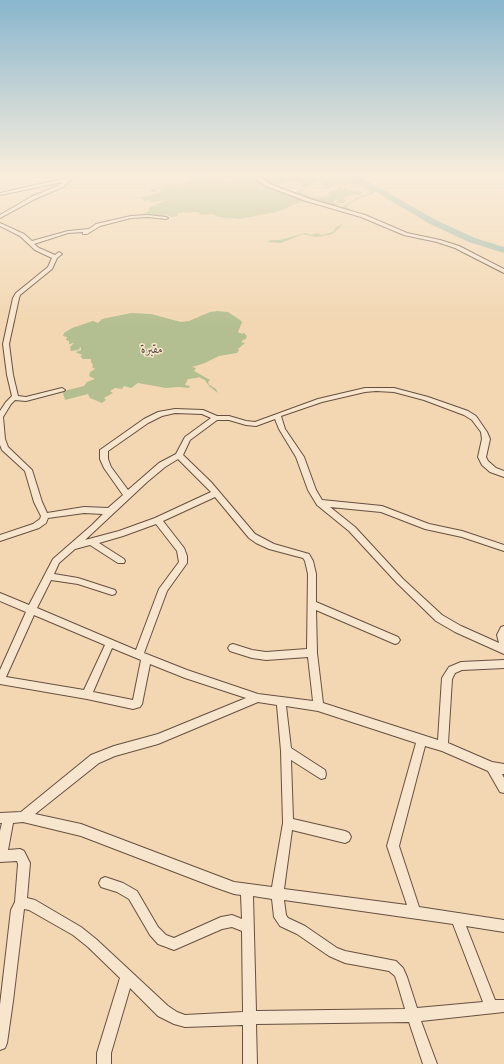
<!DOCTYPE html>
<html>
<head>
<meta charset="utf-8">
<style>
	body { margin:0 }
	canvas { display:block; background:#f2d7b2 }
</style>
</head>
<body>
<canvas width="504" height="1064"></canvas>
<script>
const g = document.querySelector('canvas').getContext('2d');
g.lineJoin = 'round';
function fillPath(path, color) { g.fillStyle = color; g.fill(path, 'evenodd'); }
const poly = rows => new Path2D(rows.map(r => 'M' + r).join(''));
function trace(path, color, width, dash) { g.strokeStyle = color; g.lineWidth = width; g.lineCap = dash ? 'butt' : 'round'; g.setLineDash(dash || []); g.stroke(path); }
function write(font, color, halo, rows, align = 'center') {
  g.font = font + ' "IM FELL English",Amiri,serif'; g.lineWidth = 3; g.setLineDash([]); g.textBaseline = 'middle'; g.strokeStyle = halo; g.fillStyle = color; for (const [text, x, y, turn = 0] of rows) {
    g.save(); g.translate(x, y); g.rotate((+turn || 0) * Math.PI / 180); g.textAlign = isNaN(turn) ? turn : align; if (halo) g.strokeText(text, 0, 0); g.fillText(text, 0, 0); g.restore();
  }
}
fillPath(poly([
	[334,174,356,180,372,187,376,192,360,198,348,205,347,207,349,210,355,212,338,209,295,194,305,188,305,189,301,192,309,196,317,198,329,196,330,195,328,194,329,191,336,190,339,187,332,186,329,189,323,188,325,185,319,182,326,181,325,179,316,180,317,181,315,181,317,183,311,183,310,185,304,187,301,186,303,183,290,181,278,185,283,187,280,188,260,181,253,175],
	[349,184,353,184,352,186,349,186,354,187,362,186,362,188,371,192,356,198,352,201,353,202,346,204,341,208,337,208,337,205,344,205,336,204,333,201,335,200,341,199,336,202,337,203,344,203,346,201,344,199,345,197,354,194,359,195,362,193,359,190,347,190,347,188,342,188,343,186],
	[205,175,231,182,240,176,248,175,257,181,273,188,271,188,272,190,306,200,276,212,240,219,219,217,213,214,199,215,200,213,196,212,178,213,177,216,171,217,166,214,164,216,142,214,149,211,149,208,155,205,167,200,151,202,150,201,153,199,144,201,141,198,128,200,160,193,160,190,163,188,156,189,156,191,152,192,150,190,166,184,183,186,185,184,182,183,190,181,188,178,190,177],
	[343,224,334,233,329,235,316,237,303,234,281,243,267,242,271,240,280,240,305,233,311,235,317,233,322,235,325,234,333,232,336,227],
	[217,311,228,312,240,320,242,322,238,332,242,334,244,333,247,336,245,340,244,339,241,342,245,343,238,349,239,350,237,353,219,356,205,363,192,367,196,368,194,371,210,380,208,382,209,385,212,386,212,388,213,387,216,389,218,393,210,387,206,382,205,380,199,377,196,378,188,379,185,385,190,386,189,388,179,387,166,388,138,383,131,388,124,386,122,389,115,388,110,391,113,393,104,398,106,400,102,403,90,398,88,394,65,400,63,393,64,391,84,386,87,382,95,379,89,376,90,372,95,369,92,367,93,365,91,362,91,359,83,359,80,356,83,355,77,353,76,352,81,350,81,347,78,350,71,351,70,347,74,343,69,344,69,341,66,340,67,337,63,336,64,333,72,328,93,321,98,323,102,319,131,313,151,314,181,322,189,321,210,312]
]), '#b4bf91');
fillPath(poly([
	[346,174,355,174,436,220,475,238,504,247,504,253,469,242,430,224,346,174]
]), '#9cbaa8');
const minor = poly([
	[72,174,77,174,63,187,35,199,0,218,0,215,31,197,59,185,63,182,0,195,0,193,67,178,72,174],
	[249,174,255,174,270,184,310,199,365,215,407,233,440,240,459,246,504,269,504,273,455,248,437,242,404,235,361,217,306,201,266,186,249,174],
	[148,215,166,217,168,218,166,219,148,217,131,218,100,226,87,234,83,234,83,232,68,233,34,244,39,248,55,255,59,252,62,254,57,258,52,269,20,295,19,298,9,344,13,375,18,396,26,397,62,388,65,390,64,391,26,401,15,400,11,404,3,417,5,439,8,447,32,470,42,502,47,513,84,507,108,508,123,495,104,468,100,459,100,450,144,419,158,412,175,409,203,410,217,416,229,416,246,421,255,422,318,399,365,388,394,388,428,397,468,411,476,416,487,432,490,439,486,457,488,461,496,468,504,471,504,477,490,472,482,465,478,457,482,439,481,432,472,420,464,415,424,400,394,392,376,391,365,392,322,402,281,416,285,429,304,457,316,490,322,500,382,506,429,524,462,531,504,545,504,551,462,537,425,529,381,512,330,507,355,527,403,579,442,615,461,626,499,643,497,635,501,627,504,626,504,654,455,632,436,621,397,583,349,531,317,505,308,490,296,457,279,429,275,419,256,426,246,425,229,420,217,420,190,440,183,455,211,482,255,534,274,544,309,554,313,561,316,574,316,602,398,637,400,640,398,643,395,644,316,610,317,653,323,703,438,740,442,678,449,667,461,662,504,660,504,668,462,670,455,673,452,679,448,743,492,762,504,764,504,774,502,774,504,778,504,793,500,792,488,771,442,751,425,746,399,846,419,907,504,920,504,932,466,926,495,1000,504,1000,504,1012,421,1021,437,1064,423,1064,409,1022,256,1024,257,1064,243,1064,243,1025,185,1027,174,1024,158,1016,130,988,111,1053,111,1064,97,1064,97,1053,120,978,88,947,73,935,29,910,24,909,13,1001,7,1043,5,1048,0,1050,0,1005,11,910,15,902,18,864,17,861,0,862,0,831,2,823,0,823,0,813,21,812,91,755,114,746,158,734,246,698,185,678,150,664,142,704,140,707,133,709,87,699,0,684,0,670,26,612,0,601,0,593,29,605,53,559,92,525,103,514,84,513,48,518,46,523,39,528,0,541,0,535,33,524,40,519,41,516,34,502,25,471,2,450,0,445,0,411,6,402,12,396,7,375,3,344,13,298,16,293,48,267,52,258,35,250,20,236,0,226,0,223,24,234,32,241,68,231,89,229,96,224,131,216,148,215],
	[175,413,202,414,211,418,185,437,176,454,159,463,128,490,111,467,108,459,108,451,148,423,162,416,175,413],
	[178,459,211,492,155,518,119,531,85,540,147,482,165,467,178,459],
	[215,497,249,538,256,543,269,549,303,558,305,561,308,574,307,649,266,652,252,650,233,644,230,645,228,648,230,651,233,652,252,658,266,660,308,657,313,701,258,694,187,670,144,653,167,591,187,563,187,556,184,548,163,521,215,497],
	[156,524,177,551,179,562,159,589,136,650,37,608,51,580,78,584,112,595,115,594,116,592,115,590,78,578,54,574,59,563,75,549,90,545,118,563,124,563,125,561,124,559,99,543,123,536,156,524],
	[34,615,105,645,84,690,6,677,34,615],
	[112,648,141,660,133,700,93,692,112,648],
	[258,702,277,705,281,751,283,823,272,887,234,882,81,824,35,814,99,763,115,756,158,744,258,702],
	[286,706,318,711,416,743,387,846,407,905,284,889,292,830,345,843,349,841,351,837,349,833,345,831,293,819,291,760,321,779,325,778,326,774,325,770,291,748,286,706],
	[23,822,81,836,214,887,234,894,241,895,242,919,232,915,221,917,174,938,166,935,158,927,137,891,123,883,105,877,101,879,99,883,101,887,117,892,129,899,150,935,158,944,174,950,222,929,232,927,242,931,243,1012,185,1015,177,1012,168,1006,96,939,81,927,35,900,27,898,30,863,24,851,20,849,8,850,13,823,23,822],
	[253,896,272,899,274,917,280,926,297,934,329,956,345,963,389,971,395,976,397,982,405,1009,256,1011,253,896],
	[284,900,453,924,483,1002,417,1008,407,977,403,968,396,961,345,951,337,948,305,926,288,918,286,915,284,900]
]);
trace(minor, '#675041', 2);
fillPath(minor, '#f7e5cd');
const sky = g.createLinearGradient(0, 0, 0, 323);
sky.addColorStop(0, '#89b6ce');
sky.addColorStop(0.54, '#f9eddc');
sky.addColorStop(1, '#f9eddc00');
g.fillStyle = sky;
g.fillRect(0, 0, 504, 323);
write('italic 13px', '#584a38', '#f7e5cd', [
	["مقبرة",152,350]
]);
</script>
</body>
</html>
